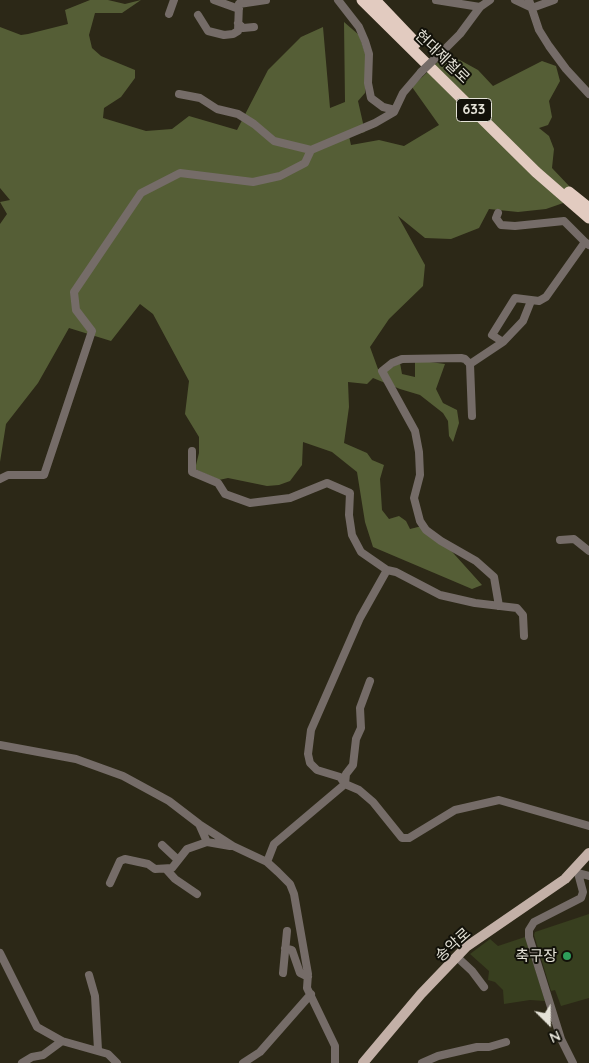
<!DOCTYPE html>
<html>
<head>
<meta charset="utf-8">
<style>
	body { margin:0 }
	#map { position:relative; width:589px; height:1063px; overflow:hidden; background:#2c2817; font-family:Quicksand,sans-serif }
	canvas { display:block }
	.north { position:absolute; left:524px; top:998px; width:50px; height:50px; -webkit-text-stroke:4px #121109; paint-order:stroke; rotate:157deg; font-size:14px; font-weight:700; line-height:20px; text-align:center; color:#e4e2d7 }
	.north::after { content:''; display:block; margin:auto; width:18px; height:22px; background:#e4e2d7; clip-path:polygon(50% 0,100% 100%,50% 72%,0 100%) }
</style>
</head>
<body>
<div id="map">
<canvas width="589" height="1063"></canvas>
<div class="north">N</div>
</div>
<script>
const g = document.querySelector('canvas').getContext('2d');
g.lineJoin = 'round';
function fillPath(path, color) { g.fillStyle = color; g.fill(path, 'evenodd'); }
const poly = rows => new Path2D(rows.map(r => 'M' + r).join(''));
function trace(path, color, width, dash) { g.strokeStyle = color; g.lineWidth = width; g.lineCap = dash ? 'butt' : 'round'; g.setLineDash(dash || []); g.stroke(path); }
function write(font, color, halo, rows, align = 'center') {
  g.font = font + ' Quicksand,"Noto Sans KR",sans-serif'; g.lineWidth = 4; g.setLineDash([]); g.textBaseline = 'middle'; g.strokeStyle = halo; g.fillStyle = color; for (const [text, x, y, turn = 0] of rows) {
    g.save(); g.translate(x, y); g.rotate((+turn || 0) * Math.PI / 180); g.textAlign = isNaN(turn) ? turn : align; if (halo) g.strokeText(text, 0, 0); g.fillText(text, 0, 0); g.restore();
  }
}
fillPath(poly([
	[589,914,589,998,561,1006,555,990,551,991,534,935,535,932],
	[525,937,545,1001,530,1000,504,1004,503,990,495,982,488,980,489,971,470,954,490,939,498,946]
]), '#383f1f');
fillPath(poly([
	[90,0,108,0,125,4,141,0,122,13,95,13,89,35,92,48,101,56,135,70,135,78,121,97,104,108,103,118,146,131,172,129,189,116,237,130,268,70,301,37,323,27,330,108,345,102,344,22,359,35,365,53,367,68,365,93,358,101,365,132,349,136,351,145,379,140,404,146,439,125,412,87,447,53,478,70,493,86,542,61,556,66,560,81,549,101,552,117,548,125,539,128,549,136,554,149,552,168,570,187,569,201,546,209,518,212,489,209,479,228,451,239,425,238,398,216,425,265,423,286,389,319,370,347,378,369,387,370,400,363,402,374,415,377,415,360,445,364,436,389,443,403,457,410,459,423,453,442,449,436,448,421,443,413,420,395,400,389,373,378,367,384,348,382,349,407,344,443,367,453,372,460,384,465,380,479,382,510,389,519,399,516,406,521,410,529,422,526,446,545,482,585,472,589,373,547,365,522,357,472,332,452,303,442,302,465,290,481,279,485,267,486,228,478,219,480,195,469,199,453,199,437,185,414,189,381,153,314,140,304,111,341,69,328,38,383,6,424,0,462,0,224,7,214,0,202,10,200,0,188,0,27,21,35,28,34,68,24,65,10]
]), '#555e36');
trace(poly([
	[214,0,239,9],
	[338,0,359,27,365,41,369,54,368,83,371,98,383,107,395,110],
	[436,0,480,7],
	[515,0,532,8,554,0],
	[529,0,539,30,549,46,566,69,589,94],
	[239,4,266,0],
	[169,14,174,0],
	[198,15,208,31,224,35,233,34,238,31,239,4,242,0],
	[238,23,243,28,254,27],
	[443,51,460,34,480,7,490,0],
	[179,94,200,98,217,109,238,114,254,124,274,141,311,150],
	[498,213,496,218,501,225,515,226,564,221,585,242],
	[503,342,523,321,531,301],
	[470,364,465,359,461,358,402,359,392,363,382,371,415,431,419,452,420,475,414,498,420,521,426,530,441,541,476,561,494,577,499,606],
	[472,416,470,364,503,342,492,335,515,298,539,301,546,297,585,242,589,245],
	[192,451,192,472,218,483,225,494,250,503,290,498,327,483,350,493,349,515,352,535,361,552,387,570,396,572,440,595,475,603,517,608,523,615,524,636],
	[0,479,8,475,44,475,92,331,76,310,74,292,141,193,180,173,253,182,280,176,305,163,311,150,375,123,394,112,403,93,421,72],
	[560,540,574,539,589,551],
	[370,681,360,708,361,728,356,739,353,765,346,774,345,784,359,790,373,802,402,838,409,838,455,810,499,800,589,826],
	[0,745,76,759,123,776,169,801,199,824,233,846,267,862,278,872,290,884,294,894,308,974,307,988,335,1046,335,1063],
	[207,842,230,846],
	[162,845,178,860],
	[267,862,274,844,345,784,340,777,317,770,310,763,308,754,311,730,360,618,387,570],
	[166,869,175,879,197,894],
	[578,873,589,876],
	[110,883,120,861,125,859,148,864,155,869,172,868,187,849,207,842,199,824],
	[285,948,292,950,300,973,308,977],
	[0,953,37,1027,62,1041,108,1054,117,1063],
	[458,958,472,971,484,987],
	[283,973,287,931],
	[89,975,95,996,98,1050],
	[22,1063,32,1057,43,1055,62,1041],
	[243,1063,260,1052,311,994],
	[422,1063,438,1056,477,1047,489,1047,506,1042],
	[573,1063,561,1039,529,937,529,930,534,922,581,898,583,892,578,873]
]), '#756c68', 8);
trace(poly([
	[363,1063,421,994,466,947,565,879,589,853]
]), '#c3b0a7', 10);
trace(poly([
	[362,0,536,172,589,218],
	[375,0,416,43],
	[569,192,589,208]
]), '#e2cbc0', 11);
trace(poly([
	[421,72,443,51]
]), '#756c68', 8);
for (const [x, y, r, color] of [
	[567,956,5,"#2e9e5b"]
]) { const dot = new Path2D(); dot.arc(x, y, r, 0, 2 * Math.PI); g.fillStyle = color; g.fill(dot); trace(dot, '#121109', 2); }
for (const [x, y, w] of [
	[474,110,35]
]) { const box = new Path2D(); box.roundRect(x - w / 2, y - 11.5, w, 23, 4); g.fillStyle = '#121109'; g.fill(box); trace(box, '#e4e2d7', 1); }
write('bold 14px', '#e4e2d7', null, [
	["633",474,110]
]);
write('15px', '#e4e2d7', '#121109', [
	["현대제철로",442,57,44],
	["송악로",453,945,-42]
]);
write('15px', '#e4e2d7', '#121109', [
	["축구장",557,956]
], 'right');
</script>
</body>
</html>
